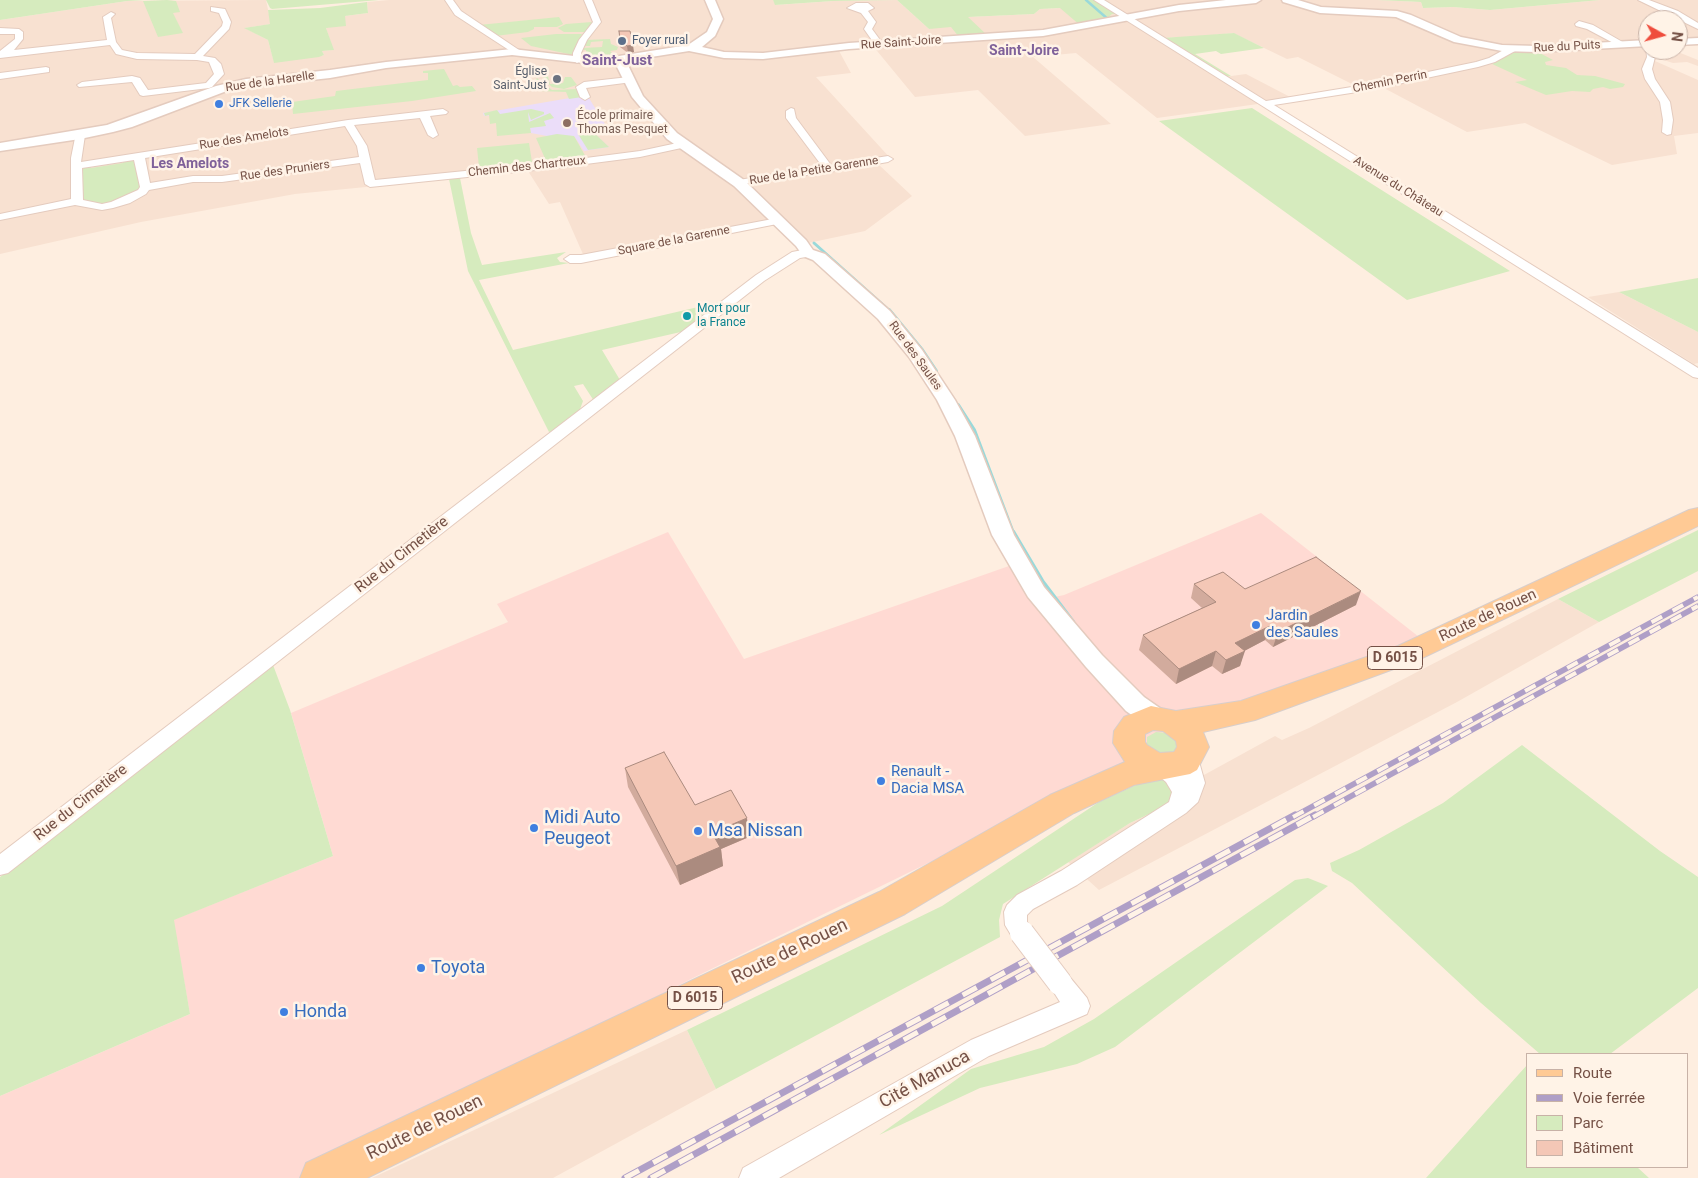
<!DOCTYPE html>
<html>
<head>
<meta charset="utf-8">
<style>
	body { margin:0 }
	#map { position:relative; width:1698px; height:1178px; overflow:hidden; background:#feeee0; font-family:Roboto,sans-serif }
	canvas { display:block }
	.legend { position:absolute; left:1526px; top:1053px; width:162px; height:115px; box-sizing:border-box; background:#fff3e7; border:1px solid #c8b2a7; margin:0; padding:6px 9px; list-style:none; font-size:15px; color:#755146 }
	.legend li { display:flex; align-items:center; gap:10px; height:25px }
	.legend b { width:25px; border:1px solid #c8b2a7 }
	.north { position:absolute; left:1638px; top:10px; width:50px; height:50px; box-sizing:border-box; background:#fff3e7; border:1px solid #c8b2a7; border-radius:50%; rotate:97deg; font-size:14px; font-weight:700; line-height:20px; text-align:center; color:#755146 }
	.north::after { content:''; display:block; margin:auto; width:18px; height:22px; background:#ef4d3d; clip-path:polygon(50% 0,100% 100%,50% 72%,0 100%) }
</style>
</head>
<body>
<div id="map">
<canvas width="1698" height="1178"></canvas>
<ul class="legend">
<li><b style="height:6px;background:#ffca95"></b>Route</li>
<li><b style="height:6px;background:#af9fc7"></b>Voie ferrée</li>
<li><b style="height:14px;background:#d6ebbe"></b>Parc</li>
<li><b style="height:14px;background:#f4c7b6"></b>Bâtiment</li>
</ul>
<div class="north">N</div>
</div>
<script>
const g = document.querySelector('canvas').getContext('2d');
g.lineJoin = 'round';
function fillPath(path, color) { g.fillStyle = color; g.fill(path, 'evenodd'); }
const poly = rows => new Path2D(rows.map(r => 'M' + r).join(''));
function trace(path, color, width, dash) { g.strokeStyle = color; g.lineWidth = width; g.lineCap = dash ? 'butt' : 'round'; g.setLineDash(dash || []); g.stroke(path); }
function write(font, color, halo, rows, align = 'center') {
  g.font = font + ' Roboto,sans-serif'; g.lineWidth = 5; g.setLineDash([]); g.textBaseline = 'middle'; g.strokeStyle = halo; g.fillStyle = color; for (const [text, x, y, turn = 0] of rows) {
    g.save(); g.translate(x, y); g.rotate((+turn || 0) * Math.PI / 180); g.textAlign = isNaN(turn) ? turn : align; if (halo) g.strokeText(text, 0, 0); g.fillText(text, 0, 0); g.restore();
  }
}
fillPath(poly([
	[266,0,271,24,245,28,268,40,274,62,320,56,324,55,322,51,333,50,326,28,345,16,368,13,367,2,389,0,773,0,776,5,833,1,897,0,929,29,968,17,1034,14,1040,9,1060,8,1101,0,1377,0,1421,2,1423,8,1453,7,1490,10,1600,0,1698,0,1698,45,1692,43,1678,44,1678,20,1648,20,1648,50,1673,50,1698,60,1698,66,1687,62,1673,63,1657,58,1655,61,1698,80,1698,133,1674,136,1677,154,1612,165,1525,123,1467,132,1382,87,1364,90,1298,57,1287,59,1233,33,1206,36,1163,38,1224,77,1246,74,1294,99,1157,118,1076,53,1033,57,1111,124,1025,136,978,90,915,97,873,46,838,49,851,73,816,77,892,160,877,163,912,196,865,231,794,246,774,225,586,261,560,202,549,204,528,171,295,194,141,222,0,254,0,20,127,1],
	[1619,292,1698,332,1698,363,1694,364,1588,297],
	[1558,599,1599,622,1457,702,1099,890,1068,862,1130,823,1166,806,1173,792,1275,736,1282,740,1309,728],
	[687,1030,716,1089,553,1178,372,1178]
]), '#f8e1d1');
fillPath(poly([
	[1261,513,1428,644,1187,733,1141,759,695,977,410,1122,363,1178,0,1178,0,1096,190,1014,173,920,333,856,291,713,508,622,497,604,668,532,744,659,1009,566,1036,601,1064,595]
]), '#ffdad3');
fillPath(poly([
	[587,95,605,124,590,130,609,147,584,151,574,136,547,136,531,133,527,112,484,116,483,113]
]), '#ebddf9');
fillPath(poly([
	[0,0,146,0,127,1,0,20],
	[167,0,176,1,180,12,173,13,183,33,158,37,143,1],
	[266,0,379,0,272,9,270,8],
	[773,0,1094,0,1117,14,1112,14,1104,21,1081,26,1060,8,1040,9,1034,14,968,17,988,36,959,37,951,27,929,29,897,0,833,1,775,5],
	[1377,0,1600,0,1490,10,1453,7,1423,8,1421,2],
	[367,2,368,13,345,16,346,26,326,28,334,50,322,51,324,55,319,57,274,63,268,40,244,28,270,24,268,10,320,8],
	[559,17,563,24,557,27,534,27,534,29,528,32,495,36,487,28,479,25],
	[592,22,585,32,564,32,558,28,566,24],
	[1234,33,1264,48,1221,54,1216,51,1195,54,1231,76,1225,77,1162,38],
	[556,34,582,34,573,55,531,46,521,38],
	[610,39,611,44,618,47,617,50,610,51,614,55,586,56,586,50,582,50,582,48,602,47,603,41,591,42,590,46,583,46,585,40],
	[1515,51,1536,51,1553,60,1545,62,1546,65,1566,68,1577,75,1595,76,1625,84,1623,87,1610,89,1603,87,1593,89,1590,92,1572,91,1546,95,1515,82,1527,80,1492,64],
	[444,69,453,86,457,85,460,87,472,86,476,91,412,101,293,114,292,102,335,96,336,91,428,80,428,73,423,73,423,71],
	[545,73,547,73,550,84,563,83,565,77,571,77,577,85,564,89,552,87,543,79],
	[537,78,552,90,579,89,582,97,569,99,566,92,539,91,535,85,531,85],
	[1252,108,1372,184,1510,271,1407,300,1159,121],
	[531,109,544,112,544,114,531,120,528,112,529,122,550,113,554,118,544,121,546,126,530,128,531,133,497,136,496,123,490,124,489,115,485,116,484,113,497,110,500,114],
	[592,131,609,147,588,150,578,134],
	[557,134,574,136,587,159,547,163,536,138],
	[529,143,532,162,479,167,477,148],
	[124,160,136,161,140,189,137,194,101,205,81,200,80,170,91,165,91,168,123,163],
	[460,178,471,233,482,265,566,252,557,258,560,262,569,263,479,280,513,350,724,301,685,331,602,350,620,380,594,401,583,384,574,386,583,401,579,412,556,430,549,432,468,271,449,179],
	[1698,278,1698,332,1619,292],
	[1698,530,1698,571,1599,622,1558,599],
	[273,665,290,710,333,856,174,920,190,1014,0,1096,0,877],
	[1156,732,1167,733,1176,741,1178,745,1173,753,1162,755,1147,746,1147,737],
	[1522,745,1660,851,1698,877,1698,988,1610,1054,1540,1054,1481,1003,1352,883,1332,871,1330,863,1359,850,1443,803],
	[1149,779,1166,780,1173,792,1166,806,1130,823,1003,904,999,920,1000,937,716,1089,687,1030,942,906,1099,802],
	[1308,878,1328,886,1115,1047,1077,1064,980,1088,879,1135,971,1069,1044,1047,1094,1019,1295,880],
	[1527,1065,1527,1167,1637,1167,1649,1178,1426,1178]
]), '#d6ebbe');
trace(poly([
	[1086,0,1109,20]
]), '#99d9da', 2.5);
trace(poly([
	[814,243,890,311]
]), '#99d9da', 3);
trace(poly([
	[889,310,922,350,936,371],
	[958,405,974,430,1013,533]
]), '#99d9da', 4);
trace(poly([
	[1013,532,1042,581,1073,622]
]), '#99d9da', 4.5);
const minor = poly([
	[445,0,453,0,461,11,522,52,518,55,515,54,455,15,445,0],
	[584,0,592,0,601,22,587,40,581,53,581,60,577,63,573,60,573,53,579,40,593,22,584,0],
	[1094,0,1104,0,1266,101,1370,84,1476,62,1489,58,1509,47,1515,47,1515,51,1495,62,1478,67,1370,90,1274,105,1698,368,1698,378,1693,377,1094,0],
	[1638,0,1649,0,1678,11,1698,23,1698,29,1638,0],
	[856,3,868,3,874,8,868,11,876,22,872,29,883,44,882,46,876,46,864,29,868,22,861,13,847,8,856,3],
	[211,7,225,9,231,22,229,29,203,56,215,58,221,64,224,74,212,87,209,88,143,96,140,95,132,82,79,87,77,85,82,82,132,76,140,78,148,90,206,83,214,74,209,62,197,60,137,59,116,54,110,45,0,58,0,51,15,39,15,34,0,34,0,28,19,29,23,32,23,39,14,50,107,40,103,17,111,12,115,14,111,18,116,42,122,50,137,53,195,54,222,26,223,22,219,13,211,11,211,7],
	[1579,21,1593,25,1626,44,1619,46,1587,29,1576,26,1575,24,1579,21],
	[1646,48,1653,50,1655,57,1652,69,1655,79,1670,102,1673,120,1671,134,1667,135,1662,132,1663,120,1660,102,1645,79,1642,69,1647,57,1646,48],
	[46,67,49,68,49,72,0,79,0,73,46,67],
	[629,77,634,80,632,82,586,88,590,97,585,100,580,97,576,87,584,82,629,77],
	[791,108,794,109,796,118,831,165,888,156,893,159,888,162,829,172,735,185,734,183,739,180,822,166,786,118,786,111,791,108],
	[443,109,448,112,446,114,430,116,438,135,433,138,428,135,420,118,354,125,367,146,375,180,555,162,640,151,682,142,687,145,686,147,640,157,555,168,370,187,365,184,360,163,222,182,193,182,149,190,146,194,130,203,113,208,102,210,75,205,0,220,0,214,71,199,71,158,76,133,80,132,85,135,81,162,348,120,443,109],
	[345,126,357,146,359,157,222,176,193,176,150,183,145,158,345,126],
	[134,160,140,187,138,190,111,202,102,204,83,200,82,168,134,160],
	[778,218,784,221,782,223,581,263,570,263,564,259,570,255,581,255,778,218],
	[808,249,814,253,812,256,800,258,764,281,8,873,0,875,0,854,756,275,792,252,808,249],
	[1188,750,1195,752,1198,758,1205,783,1198,802,1186,813,1077,885,1033,909,1027,915,1027,922,1034,933,1030,940,1022,943,1014,940,1005,925,1004,912,1007,905,1017,895,1061,871,1169,802,1172,792,1166,782,1154,772,1151,766,1154,760,1161,758,1168,760,1182,774,1178,758,1181,752,1188,750],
	[1060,972,1068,975,1087,998,1090,1006,1087,1014,989,1056,779,1178,739,1178,743,1168,971,1040,1060,1002,1048,983,1052,975,1060,972]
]);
const tertiary = poly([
	[705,0,715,0,723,19,715,36,702,47,724,52,763,53,849,43,1043,30,1179,5,1226,0,1261,0,1256,3,1179,11,1043,36,849,49,763,59,724,58,689,51,626,61,643,96,677,133,744,180,806,240,813,250,825,254,890,311,922,350,955,400,975,436,1014,535,1044,587,1102,655,1144,697,1164,711,1168,718,1164,725,1155,727,1146,725,1126,711,1086,667,1028,597,992,535,955,436,937,400,909,357,878,319,813,260,803,256,796,246,734,186,667,139,632,97,615,63,583,63,512,55,386,68,330,78,246,87,224,92,132,127,113,132,80,139,0,151,0,143,107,125,216,86,246,79,330,70,386,62,512,49,583,57,619,56,688,45,707,32,713,19,705,0],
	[1282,0,1298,0,1321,7,1397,11,1411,15,1461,37,1502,45,1537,46,1648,40,1648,46,1537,52,1502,51,1454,42,1396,17,1320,13,1283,2,1282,0],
	[1698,38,1698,44,1678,45,1678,39,1698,38]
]);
const primary = poly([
	[1698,508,1698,526,1418,660,1255,720,1203,732,1209,747,1197,770,1190,774,1134,785,1074,813,905,914,367,1178,300,1178,306,1163,879,892,1050,795,1125,762,1113,743,1114,731,1124,717,1151,706,1176,711,1241,701,1398,646,1689,510,1698,508],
	[1153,730,1163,731,1176,741,1177,747,1174,752,1160,753,1147,745,1145,742,1145,734,1153,730]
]);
trace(minor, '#e4cbbe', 2);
trace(tertiary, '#e4cbbe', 3);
trace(primary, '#d8cecb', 2);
fillPath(minor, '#fff');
fillPath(tertiary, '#fff');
fillPath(primary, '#ffca95');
const railFar1 = poly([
	[1293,817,1698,597],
	[1313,817,1698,606]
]);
const rail = poly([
	[625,1178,1295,815],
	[651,1178,1315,815]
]);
trace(railFar1, '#af9fc7', 5.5);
trace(rail, '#af9fc7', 7);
trace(railFar1, '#fff3e7', 4, [12]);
trace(rail, '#fff3e7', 5, [16]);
const minorBridge = poly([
	[1022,933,1060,983]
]);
trace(minorBridge, '#e4cbbe', 26, []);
trace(minorBridge, '#fff', 24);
fillPath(poly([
	[619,31,634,52,628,53,620,47],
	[1194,584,1245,589,1356,605,1273,647,1265,640,1244,651,1240,666,1222,674,1212,666,1176,684,1139,650,1143,635,1202,608,1191,598],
	[625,768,695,805,749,837,721,849,723,866,680,885,628,787]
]), '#d2ab9d');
fillPath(poly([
	[633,45,634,52,628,53,627,46],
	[1361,591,1356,605,1273,647,1278,632],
	[1270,626,1265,640,1233,657,1245,651,1240,666,1222,674,1226,660,1235,643],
	[1216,651,1212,666,1176,684,1179,669],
	[747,818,749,837,721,849,723,866,680,885,676,866,712,833]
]), '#ab8b7f');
const building = poly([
	[619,31,630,31,633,45,627,46,620,40,619,31],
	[1316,557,1361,591,1278,632,1270,626,1235,643,1245,651,1226,660,1216,651,1179,669,1143,635,1216,602,1194,584,1223,572,1245,589,1316,557],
	[664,752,695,805,731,790,747,818,712,833,720,847,676,866,625,768,664,752]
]);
fillPath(building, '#f4c7b6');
trace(building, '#ab8b7f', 1);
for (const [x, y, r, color] of [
	[622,41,5,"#5c6f8a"],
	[557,79,5,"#6b7280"],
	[219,104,5,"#3f7fe0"],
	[567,123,5,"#8d6e63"],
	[687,316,5,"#0f9aa8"],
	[1256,625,5,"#3f7fe0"],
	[881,781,5,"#3f7fe0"],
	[534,828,5,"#3f7fe0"],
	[698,831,5,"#3f7fe0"],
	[421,968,5,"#3f7fe0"],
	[284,1012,5,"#3f7fe0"]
]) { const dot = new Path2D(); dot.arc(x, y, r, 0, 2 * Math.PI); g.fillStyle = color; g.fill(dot); trace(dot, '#fff3e7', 2); }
write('12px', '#4e5e75', '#fff3e7', [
	["Foyer rural",632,41]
], 'left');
write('12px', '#755146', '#fff3e7', [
	["Rue Saint-Joire",901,43,-4],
	["Rue du Puits",1567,47,-3],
	["Rue de la Harelle",270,82,-8],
	["Chemin Perrin",1390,82,-11],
	["Rue des Amelots",244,139,-9],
	["Chemin des Chartreux",527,167,-6],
	["Rue des Pruniers",285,171,-8],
	["Rue de la Petite Garenne",814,171,-9],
	["Avenue du Château",1398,187,32],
	["Square de la Garenne",674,241,-11],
	["Rue des Saules",915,356,54]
]);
write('12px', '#5b616d', '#fff3e7', [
	["Église",547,72],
	["Saint-Just",547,86]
], 'right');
write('12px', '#366cbe', '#fff3e7', [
	["JFK Sellerie",229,104]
], 'left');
write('12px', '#785e54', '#fff3e7', [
	["École primaire",577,116],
	["Thomas Pesquet",577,130]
], 'left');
write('12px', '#0d838f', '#fff3e7', [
	["Mort pour",697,309],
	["la France",697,323]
], 'left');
write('bold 14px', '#7f619a', '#fff3e7', [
	["Saint-Joire",1024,51],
	["Les Amelots",190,164]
]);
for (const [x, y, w] of [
	[1395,658,55],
	[695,998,55]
]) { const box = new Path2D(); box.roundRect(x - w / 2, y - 11.5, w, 23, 4); g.fillStyle = '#fff3e7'; g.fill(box); trace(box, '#755146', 1); }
write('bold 14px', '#755146', null, [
	["D 6015",1395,658],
	["D 6015",695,998]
]);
write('bold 15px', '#7f619a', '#fff3e7', [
	["Saint-Just",617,61]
]);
write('15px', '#755146', '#fff3e7', [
	["Rue du Cimetière",402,555,-38],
	["Route de Rouen",1488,616,-25],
	["Rue du Cimetière",81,803,-38]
]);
write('15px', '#366cbe', '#fff3e7', [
	["Jardin",1266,616],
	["des Saules",1266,633],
	["Renault -",891,772],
	["Dacia MSA",891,789]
], 'left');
write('18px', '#366cbe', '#fff3e7', [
	["Midi Auto",544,818],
	["Peugeot",544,839],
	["Msa Nissan",708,831],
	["Toyota",431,968],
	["Honda",294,1012]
], 'left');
write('18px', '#755146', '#fff3e7', [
	["Route de Rouen",790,952,-26],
	["Cité Manuca",925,1080,-29],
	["Route de Rouen",425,1128,-26]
]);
</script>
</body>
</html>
